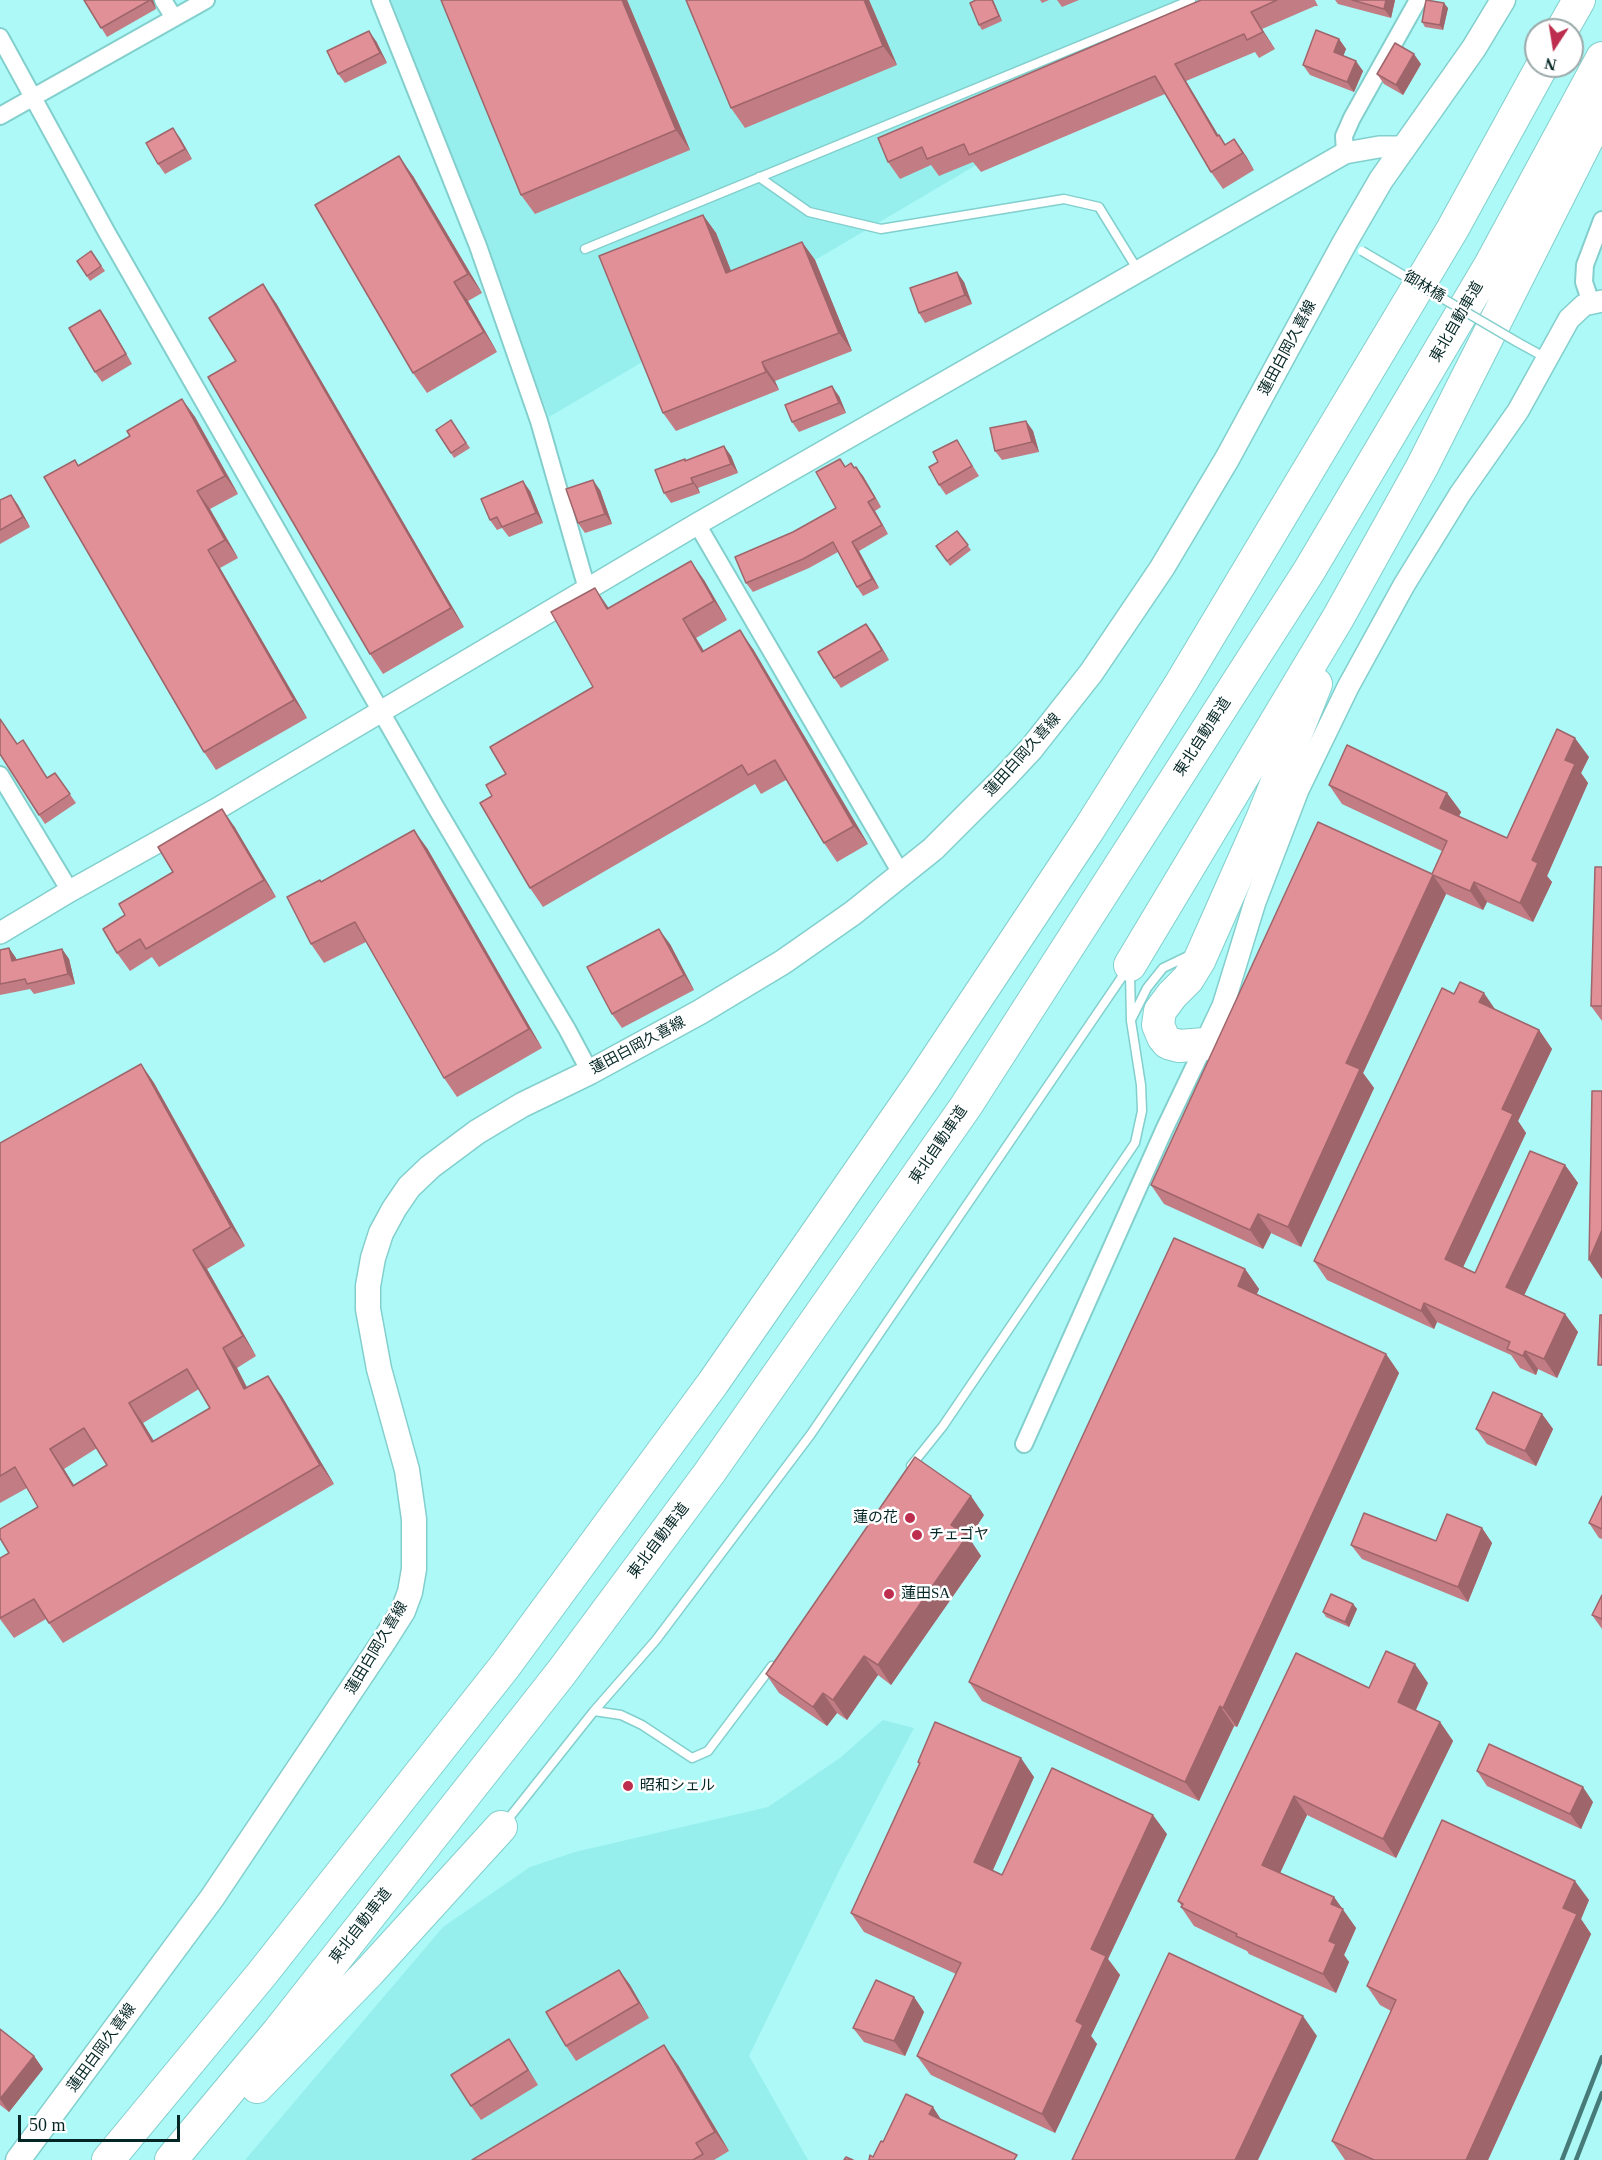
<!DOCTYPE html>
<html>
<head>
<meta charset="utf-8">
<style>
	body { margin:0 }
	#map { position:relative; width:1602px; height:2160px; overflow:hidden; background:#acf9f7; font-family:"Times New Roman",serif }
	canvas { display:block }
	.north { position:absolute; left:1524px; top:18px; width:60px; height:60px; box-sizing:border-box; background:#fff; border:2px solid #9ba8a8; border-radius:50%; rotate:192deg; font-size:16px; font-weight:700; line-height:24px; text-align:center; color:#042625 }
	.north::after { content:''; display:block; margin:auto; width:21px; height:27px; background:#bd2d4d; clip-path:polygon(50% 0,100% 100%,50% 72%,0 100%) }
	.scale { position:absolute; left:18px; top:2115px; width:162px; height:27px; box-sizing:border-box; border:3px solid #042625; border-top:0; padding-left:8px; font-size:18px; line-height:21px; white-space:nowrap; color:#042625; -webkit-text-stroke:4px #fff; paint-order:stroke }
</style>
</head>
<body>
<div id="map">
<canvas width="1602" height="2160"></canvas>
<div class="north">N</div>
<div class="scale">50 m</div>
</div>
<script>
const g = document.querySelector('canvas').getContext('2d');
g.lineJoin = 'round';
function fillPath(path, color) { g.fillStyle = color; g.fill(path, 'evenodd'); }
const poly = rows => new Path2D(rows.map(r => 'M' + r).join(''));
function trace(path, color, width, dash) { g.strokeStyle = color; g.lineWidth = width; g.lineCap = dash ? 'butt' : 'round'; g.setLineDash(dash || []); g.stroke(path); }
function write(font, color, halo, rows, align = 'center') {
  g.font = font + ' "Times New Roman","Noto Sans JP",serif'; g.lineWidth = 5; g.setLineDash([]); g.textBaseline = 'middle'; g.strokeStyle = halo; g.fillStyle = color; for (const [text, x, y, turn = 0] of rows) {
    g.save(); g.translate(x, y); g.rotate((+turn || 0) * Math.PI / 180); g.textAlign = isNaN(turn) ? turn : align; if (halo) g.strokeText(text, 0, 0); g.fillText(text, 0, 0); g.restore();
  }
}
fillPath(poly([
	[391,0,1256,0,549,417],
	[883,1720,914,1728,841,1867,749,2056,808,2160,245,2160,443,1927,530,1867,575,1852,768,1807,840,1758]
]), '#96efed');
const service = poly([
	[759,177,809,212,881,229,1064,199,1099,207,1139,272],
	[585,249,1191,0],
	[1517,342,1548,359],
	[1132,1018,1147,988,1163,968,1190,955],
	[911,1466,943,1426,1135,1143,1142,1111,1141,1085,1131,1021,1130,972],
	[594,1711,621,1715,642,1725,692,1758,708,1751,772,1666],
	[505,1823,594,1711,656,1640,811,1434,1126,971]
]);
const minor = poly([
	[163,0,174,18],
	[380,0,478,246,539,421,587,589],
	[0,37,106,231,435,806,567,1029,590,1072],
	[0,116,206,0],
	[1345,153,1344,136,1352,118,1418,0],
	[1591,303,1584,282,1585,265,1602,220],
	[697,524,902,875],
	[0,775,70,891],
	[1024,1444,1164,1130,1205,1044]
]);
const tertiary = poly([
	[0,933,70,891,215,810,697,524,1345,153,1379,147,1403,147],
	[1205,1044,1223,1006,1255,902,1298,790,1348,687,1404,585,1460,494,1518,411,1569,319,1584,305,1602,301]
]);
const secondary = poly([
	[18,2160,212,1898,384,1641,403,1611,410,1592,414,1569,414,1519,407,1470,379,1369,368,1309,368,1286,373,1258,381,1233,394,1209,409,1187,430,1167,477,1132,522,1105,590,1072,700,1012,783,962,853,913,933,849,1004,778,1031,749,1091,673,1162,568,1227,459,1345,242,1381,180,1474,48,1503,0]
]);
const motorway = poly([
	[1562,30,1579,0],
	[1130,965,1338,618,1422,467,1589,136,1602,105],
	[1205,1044,1179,1046,1168,1043,1163,1037,1158,1025,1160,1011,1172,995,1188,979,1199,961,1262,819,1316,684],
	[257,2087,369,1972,501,1827],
	[108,2160,261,1975,505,1666,713,1383,922,1081,1089,829,1181,683,1452,230,1542,66],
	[171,2160,278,2032,561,1673,710,1472,966,1106,1309,571,1489,267,1602,58]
]);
trace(service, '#82cfcd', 11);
trace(minor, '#82cfcd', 20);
trace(tertiary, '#82cfcd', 24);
trace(secondary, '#82cfcd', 27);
trace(motorway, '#82cfcd', 34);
trace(service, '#fff', 8);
trace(minor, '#fff', 16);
trace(tertiary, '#fff', 21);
trace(secondary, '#fff', 24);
trace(motorway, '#fff', 32);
trace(poly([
	[1562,2160,1602,2057],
	[1576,2160,1602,2093]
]), '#477b79', 4.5);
const serviceBridge = poly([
	[1362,251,1517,342]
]);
trace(serviceBridge, '#82cfcd', 11, []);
trace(serviceBridge, '#fff', 8);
fillPath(poly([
	[84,0,153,0,156,9,107,37],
	[441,0,627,0,690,150,535,214,521,195],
	[869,0,897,65,745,128,731,108],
	[976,0,993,0,1002,21,982,30,979,25],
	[1040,0,1049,0,1042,3],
	[1057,0,1079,0,1062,7],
	[1201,0,1315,0,1318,6,1315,6,1262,29,1275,49,1259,58,1255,52,1186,81,1218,135,1225,144,1234,139,1246,156,1254,170,1223,189,1211,172,1165,94,981,172,973,162,939,176,931,165,900,179,888,162],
	[1335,0,1395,0,1391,18,1338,4],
	[1448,8,1443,30,1425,27,1422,22],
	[1339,39,1346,49,1343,56,1363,71,1354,92,1310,75,1303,65],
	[376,41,387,63,345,83,338,74],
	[1421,64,1403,95,1384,84,1377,74],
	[180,138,192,159,165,174,158,164],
	[413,176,482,293,468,301,497,352,427,393,413,373],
	[703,215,716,233,731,271,802,242,815,260,852,351,775,381,779,390,676,431,663,413],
	[91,251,105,271,90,281,77,261],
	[964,282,972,304,925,323,919,313],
	[276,303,464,627,383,674,370,654,236,361],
	[107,320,132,364,102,382,95,372],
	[839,396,846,413,799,432,792,422],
	[182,399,195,417,238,494,210,509,238,558,220,568,307,718,216,770,204,752,75,460,78,465,130,436],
	[451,420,470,448,454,458,436,430],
	[1026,421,1033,431,1039,452,1002,460,995,451],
	[957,440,963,450,979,476,946,495,939,485,938,462],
	[724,446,731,456,738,473,698,488,700,493,671,503,664,493,685,459,686,461],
	[845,466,854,468,863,476,881,507,875,511,888,534,859,551,879,588,863,596,857,587,838,552,809,568,753,592,746,583,793,532,836,508],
	[600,490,612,524,585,533,578,523],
	[530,491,543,523,509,537,502,528,497,530,490,520],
	[11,495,18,505,30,527,0,544,0,500],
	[957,531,971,550,950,566,936,546],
	[704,580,727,620,696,638,704,651,753,649,868,844,837,862,824,843,786,780,761,794,755,784,543,907,530,888,492,796,506,774,593,687,609,608],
	[873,633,889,660,841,688,834,678],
	[17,743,47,778,55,773,76,803,45,824,39,815],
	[1589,757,1581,773,1588,783,1547,876,1552,882,1533,922,1487,902,1483,910,1446,894,1363,1073,1374,1088,1301,1247,1271,1233,1263,1249,1164,1204,1151,1185,1432,874,1442,851,1342,804,1329,785,1447,793,1461,812,1459,816,1507,838],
	[234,826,276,897,159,967,152,957,130,971,117,953,125,915,173,872],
	[427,848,542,1048,457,1097,444,1078,366,942,324,963,311,944,321,882],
	[1602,867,1602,1021,1591,1006],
	[670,944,694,990,622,1028,612,1014],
	[9,948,17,960,62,949,69,959,75,984,34,994,30,989,0,995,0,950],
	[1454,994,1496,1010,1539,1030,1552,1049,1518,1121,1526,1133,1463,1267,1475,1273,1565,1165,1578,1183,1524,1295,1565,1314,1578,1332,1557,1378,1538,1369,1536,1375,1520,1368,1511,1355,1437,1322,1434,1329,1327,1280,1314,1261],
	[141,1064,154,1083,245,1246,207,1269,256,1356,237,1368,247,1387,281,1395,334,1484,63,1643,46,1619,14,1638,0,1619,9,1553,38,1507,27,1488,0,1503,0,1143],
	[199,1389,210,1408,154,1441,143,1423],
	[97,1448,107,1465,74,1486,64,1469],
	[1245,1269,1259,1289,1257,1294,1386,1354,1399,1373,1237,1727,1234,1726,1199,1801,982,1701,969,1682],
	[1542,1414,1553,1429,1536,1466,1487,1444,1476,1429],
	[1602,1496,1602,1539,1599,1538,1589,1523],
	[984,1515,969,1538,981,1556,891,1685,878,1675,847,1720,837,1713,827,1726,779,1693,766,1674],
	[1482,1528,1492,1543,1468,1602,1362,1559,1351,1545,1436,1541],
	[1602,1595,1602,1629,1592,1615],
	[1353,1604,1357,1609,1349,1627,1326,1617,1323,1612],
	[1428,1683,1416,1710,1440,1722,1453,1741,1396,1858,1307,1815,1280,1873,1334,1897,1356,1928,1344,1955,1349,1962,1336,1993,1249,1954,1247,1951,1194,1926,1181,1907,1182,1906,1178,1901,1369,1688],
	[918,1762,1034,1777,993,1870,1002,1875,1167,1834,1108,1959,1120,1975,1091,2036,1097,2044,1055,2133,931,2075,917,2056,956,1974,864,1932,851,1913,919,1764],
	[1477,1771,1593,1802,1581,1829,1487,1786],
	[1589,1900,1581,1919,1591,1934,1488,2160,1345,2160,1332,2141,1391,2011,1380,2005,1367,1986],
	[619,1970,630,1985,649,2018,576,2061,566,2046],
	[914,1997,924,2012,905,2056,864,2042,853,2028],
	[0,2029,34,2056,43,2069,9,2112,0,2105],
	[509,2039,538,2085,481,2120,471,2106],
	[678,2065,729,2151,714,2160,472,2160]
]), '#c27c83');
fillPath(poly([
	[150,0,153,0,156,9],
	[622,0,627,0,690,150,676,130],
	[864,0,869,0,897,65,883,46],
	[992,0,993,0,1002,21,999,16],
	[1386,0,1395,0,1391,18,1384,9],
	[1444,3,1448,8,1443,30,1440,25],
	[1251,12,1262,29,1275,49,1263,32],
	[369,31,376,41,387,63,380,53],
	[1339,39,1346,49,1341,62,1334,52],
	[1414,54,1421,64,1403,95,1396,85],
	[1356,61,1363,71,1354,92,1347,82],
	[1175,64,1186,81,1229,153,1217,136],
	[173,128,180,138,192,159,185,149],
	[1234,139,1246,156,1254,170,1243,153],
	[399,156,413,176,482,293,468,274],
	[703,215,716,233,739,291,726,273],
	[802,242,815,260,852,351,839,333],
	[957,272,964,282,972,304,965,295],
	[454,282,468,301,497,352,484,332],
	[263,284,276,303,464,627,451,608],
	[100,310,107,320,132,364,126,354],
	[762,362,775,381,779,390,766,372],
	[832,386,839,396,846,413,839,403],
	[182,399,195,417,238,494,225,476],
	[1026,421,1033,431,1039,452,1032,442],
	[724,446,731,456,738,473,731,464],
	[856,467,863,476,881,507,875,498],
	[691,478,698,488,700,493,693,483],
	[593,480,600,490,612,524,605,514],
	[523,481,530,491,543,523,536,513],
	[197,491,210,509,238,558,225,540],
	[11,495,18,505,30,527,23,517],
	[868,502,875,511,888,534,882,525],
	[852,542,859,551,879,588,872,579],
	[208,550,220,568,307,718,294,700],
	[691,561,704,580,727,620,714,601],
	[595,588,608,607,620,628,607,609],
	[683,619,696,638,716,671,702,652],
	[866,624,873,633,889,660,882,650],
	[740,630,753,649,868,844,854,826],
	[1575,738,1589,757,1581,773,1588,783,1547,876,1552,882,1533,922,1520,903,1532,860,1565,760],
	[1447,793,1461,812,1454,827,1440,808],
	[222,809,234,826,276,897,264,880],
	[414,830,427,848,542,1048,529,1029],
	[1433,875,1446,894,1363,1073,1374,1088,1301,1247,1288,1227,1346,1063],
	[1474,882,1487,902,1483,910,1470,891],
	[659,929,670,944,694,990,684,975],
	[9,948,16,958,19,971,12,961],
	[62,949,69,959,75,984,68,974],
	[1484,993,1497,1012,1479,1002],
	[1539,1030,1552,1049,1518,1121,1526,1133,1458,1278,1445,1259,1502,1109],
	[141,1064,154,1083,245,1246,231,1227],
	[1565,1165,1578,1183,1519,1306,1506,1287],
	[1258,1214,1271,1233,1263,1249,1250,1230],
	[1602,1230,1602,1279,1589,1260],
	[193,1250,207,1269,256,1356,243,1336],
	[1245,1269,1259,1289,1251,1305,1238,1286],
	[1424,1303,1437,1322,1434,1329,1421,1311],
	[1565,1314,1578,1332,1557,1378,1544,1359],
	[223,1348,237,1368,257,1408,244,1389],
	[1525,1351,1538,1369,1536,1375,1523,1356],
	[1386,1354,1399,1373,1237,1727,1223,1708],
	[268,1376,281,1395,334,1484,320,1465],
	[129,1403,143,1423,166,1462,152,1442],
	[1542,1414,1553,1429,1536,1466,1525,1451],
	[50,1449,64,1469,87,1506,73,1486],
	[971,1496,984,1515,969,1538,981,1556,891,1685,878,1665,951,1525],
	[1482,1528,1492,1543,1468,1602,1458,1587],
	[1353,1604,1357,1609,1349,1627,1345,1622],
	[864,1656,878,1675,847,1720,833,1700],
	[1415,1664,1428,1683,1411,1720,1398,1702],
	[823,1693,837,1713,827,1726,813,1707],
	[1220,1706,1234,1726,1199,1801,1185,1782],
	[1440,1722,1453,1741,1396,1858,1383,1839],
	[1021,1758,1034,1777,988,1881,974,1862],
	[1583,1787,1593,1802,1581,1829,1570,1814],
	[1294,1796,1307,1815,1275,1884,1262,1865],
	[1153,1815,1167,1834,1108,1959,1120,1975,1091,2036,1097,2044,1055,2133,1042,2114,1076,2021,1091,1949],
	[1575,1881,1589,1900,1581,1919,1591,1934,1488,2160,1466,2160,1563,1908],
	[1334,1897,1356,1928,1344,1955,1349,1962,1336,1993,1323,1974,1329,1941,1331,1904],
	[619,1970,630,1985,649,2018,639,2003],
	[914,1997,924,2012,905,2056,894,2041],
	[1303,2016,1317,2036,1258,2160,1235,2160],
	[509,2039,519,2054,538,2085,528,2070],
	[664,2045,678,2065,729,2151,715,2132],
	[34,2056,43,2069,9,2112,0,2099],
	[933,2107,942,2121,929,2114]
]), '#9e656a');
const building = poly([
	[84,0,150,0,101,28,84,0],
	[441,0,622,0,676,130,521,195,441,0],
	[686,0,864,0,883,46,731,108,686,0],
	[976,0,992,0,999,16,979,25,970,3,976,0],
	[1201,0,1277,0,1251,12,1263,32,1247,40,1244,34,1175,64,1217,136,1219,135,1225,145,1234,139,1243,153,1211,172,1155,76,969,155,964,144,927,159,922,147,888,162,878,138,1201,0],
	[1352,0,1386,0,1384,9,1352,0],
	[1426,0,1444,3,1440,25,1422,22,1426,0],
	[1316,30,1339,39,1334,52,1356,61,1347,82,1303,65,1316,30],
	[369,31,380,53,338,74,327,51,369,31],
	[1395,43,1414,54,1396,85,1377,74,1395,43],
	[173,128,185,149,158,164,146,143,173,128],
	[399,156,468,274,454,282,484,332,413,373,315,205,399,156],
	[703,215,726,273,802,242,839,333,762,362,766,372,663,413,599,256,703,215],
	[91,251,101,266,87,276,77,261,91,251],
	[957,272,965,295,919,313,910,288,957,272],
	[263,284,451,608,370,654,208,377,236,361,209,318,263,284],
	[100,310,126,354,95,372,69,328,100,310],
	[832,386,839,403,792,422,785,405,832,386],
	[182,399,225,476,197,491,225,540,208,550,294,700,204,752,44,477,75,460,78,466,130,436,127,431,182,399],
	[451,420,466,443,451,453,436,430,451,420],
	[1026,421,1032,442,995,451,990,428,1026,421],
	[957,440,972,466,939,485,929,467,938,462,933,452,957,440],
	[724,446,731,464,691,478,693,483,664,493,655,470,685,459,685,461,724,446],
	[840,459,845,467,851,463,854,468,856,467,875,498,868,502,882,525,852,542,872,579,857,587,833,542,803,559,746,583,735,557,793,532,836,508,816,472,840,459],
	[593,480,605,514,578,523,566,489,593,480],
	[523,481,536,513,502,527,497,517,490,520,481,499,523,481],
	[11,495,23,517,0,530,0,500,11,495],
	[957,531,968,545,947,561,936,546,957,531],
	[691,561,714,601,683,619,702,652,740,630,854,826,824,843,775,760,748,775,742,765,530,888,480,803,492,796,486,785,506,774,490,747,593,687,551,612,595,588,607,609,691,561],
	[866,624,882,650,834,678,818,652,866,624],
	[0,719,17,744,23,740,47,778,55,773,70,794,39,815,0,754,0,719],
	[1557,729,1575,738,1565,760,1575,764,1532,860,1538,863,1520,903,1474,882,1470,891,1433,875,1346,1063,1360,1069,1288,1227,1258,1214,1250,1230,1151,1185,1318,822,1432,874,1447,841,1329,785,1347,745,1447,793,1440,808,1507,838,1557,729],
	[222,809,264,880,146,949,140,939,117,953,103,929,125,915,119,904,173,872,158,847,222,809],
	[414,830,529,1029,444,1078,355,922,311,944,287,897,320,880,321,882,414,830],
	[1595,867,1602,867,1602,1006,1591,1006,1595,867],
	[659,929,684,975,612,1014,587,967,659,929],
	[9,948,12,961,62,949,68,974,27,984,25,979,0,984,0,950,9,948],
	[1460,982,1484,993,1479,1002,1539,1030,1502,1109,1513,1114,1445,1259,1475,1273,1530,1151,1565,1165,1506,1287,1565,1314,1544,1359,1525,1351,1523,1356,1507,1349,1510,1342,1424,1303,1421,1311,1314,1261,1442,988,1454,994,1460,982],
	[141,1064,231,1227,193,1250,243,1336,223,1348,244,1389,268,1376,320,1465,49,1623,34,1599,0,1618,0,1558,9,1553,0,1538,0,1529,38,1507,15,1467,0,1476,0,1143,141,1064],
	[187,1369,210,1408,152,1442,129,1403,187,1369],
	[84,1428,107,1465,73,1486,50,1449,84,1428],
	[1592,1091,1602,1091,1602,1230,1589,1260,1592,1091],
	[1174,1238,1245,1269,1238,1286,1386,1354,1223,1708,1220,1706,1185,1782,969,1682,1174,1238],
	[1600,1315,1602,1315,1602,1365,1598,1365,1600,1315],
	[1493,1392,1542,1414,1525,1451,1476,1429,1493,1392],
	[915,1457,971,1496,951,1525,967,1536,878,1665,864,1656,833,1700,823,1693,813,1707,766,1674,915,1457],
	[1602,1496,1602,1529,1589,1523,1602,1496],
	[1364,1513,1436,1541,1447,1514,1482,1528,1458,1587,1351,1545,1364,1513],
	[1331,1594,1353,1604,1345,1622,1323,1612,1331,1594],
	[1602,1595,1602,1619,1592,1615,1602,1595],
	[1386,1651,1415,1664,1398,1702,1440,1722,1383,1839,1294,1796,1262,1865,1334,1897,1331,1904,1343,1909,1329,1941,1336,1944,1323,1974,1236,1936,1237,1934,1181,1907,1183,1904,1178,1901,1296,1653,1369,1688,1386,1651],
	[935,1722,1021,1758,974,1862,1002,1875,1052,1768,1153,1815,1091,1949,1106,1956,1076,2021,1083,2025,1042,2114,917,2056,961,1963,851,1913,920,1763,918,1762,935,1722],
	[1489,1744,1583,1787,1570,1814,1477,1771,1489,1744],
	[1442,1820,1575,1881,1563,1908,1577,1914,1466,2160,1374,2160,1332,2141,1396,2000,1367,1986,1442,1820],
	[1169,1953,1303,2016,1235,2160,1072,2160,1169,1953],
	[619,1970,639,2003,566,2046,546,2012,619,1970],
	[876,1980,914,1997,894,2041,853,2028,876,1980],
	[0,2029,34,2056,0,2099,0,2029],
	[509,2039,528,2070,471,2106,451,2075,509,2039],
	[664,2045,715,2132,696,2143,703,2154,693,2160,472,2160,664,2045],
	[906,2094,933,2107,929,2114,1017,2155,1014,2160,869,2160,870,2155,873,2157,881,2141,883,2142,906,2094],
	[846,2157,853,2160,844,2160,846,2157]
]);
fillPath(building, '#e29098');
trace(building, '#9e656a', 1.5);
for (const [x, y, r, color] of [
	[910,1518,6,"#bd2d4d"],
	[917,1535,6,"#bd2d4d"],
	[889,1594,6,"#bd2d4d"],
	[628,1786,6,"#bd2d4d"]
]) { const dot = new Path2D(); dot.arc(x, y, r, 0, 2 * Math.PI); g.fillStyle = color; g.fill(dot); trace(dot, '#fff', 2); }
write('15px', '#042625', '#fff', [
	["御林橋",1424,287,31],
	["東北自動車道",1457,322,-60],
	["蓮田白岡久喜線",1288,348,-62],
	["東北自動車道",1203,737,-57],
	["蓮田白岡久喜線",1023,755,-48],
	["蓮田白岡久喜線",638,1046,-28],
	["東北自動車道",939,1145,-56],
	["東北自動車道",659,1541,-53],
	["蓮田白岡久喜線",377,1648,-59],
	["東北自動車道",361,1926,-52],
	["蓮田白岡久喜線",102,2048,-54]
]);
write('15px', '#042625', '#fff', [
	["蓮の花",898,1518,"right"],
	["チェゴヤ",929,1535],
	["蓮田SA",901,1594],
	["昭和シェル",640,1786]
], 'left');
</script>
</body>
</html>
